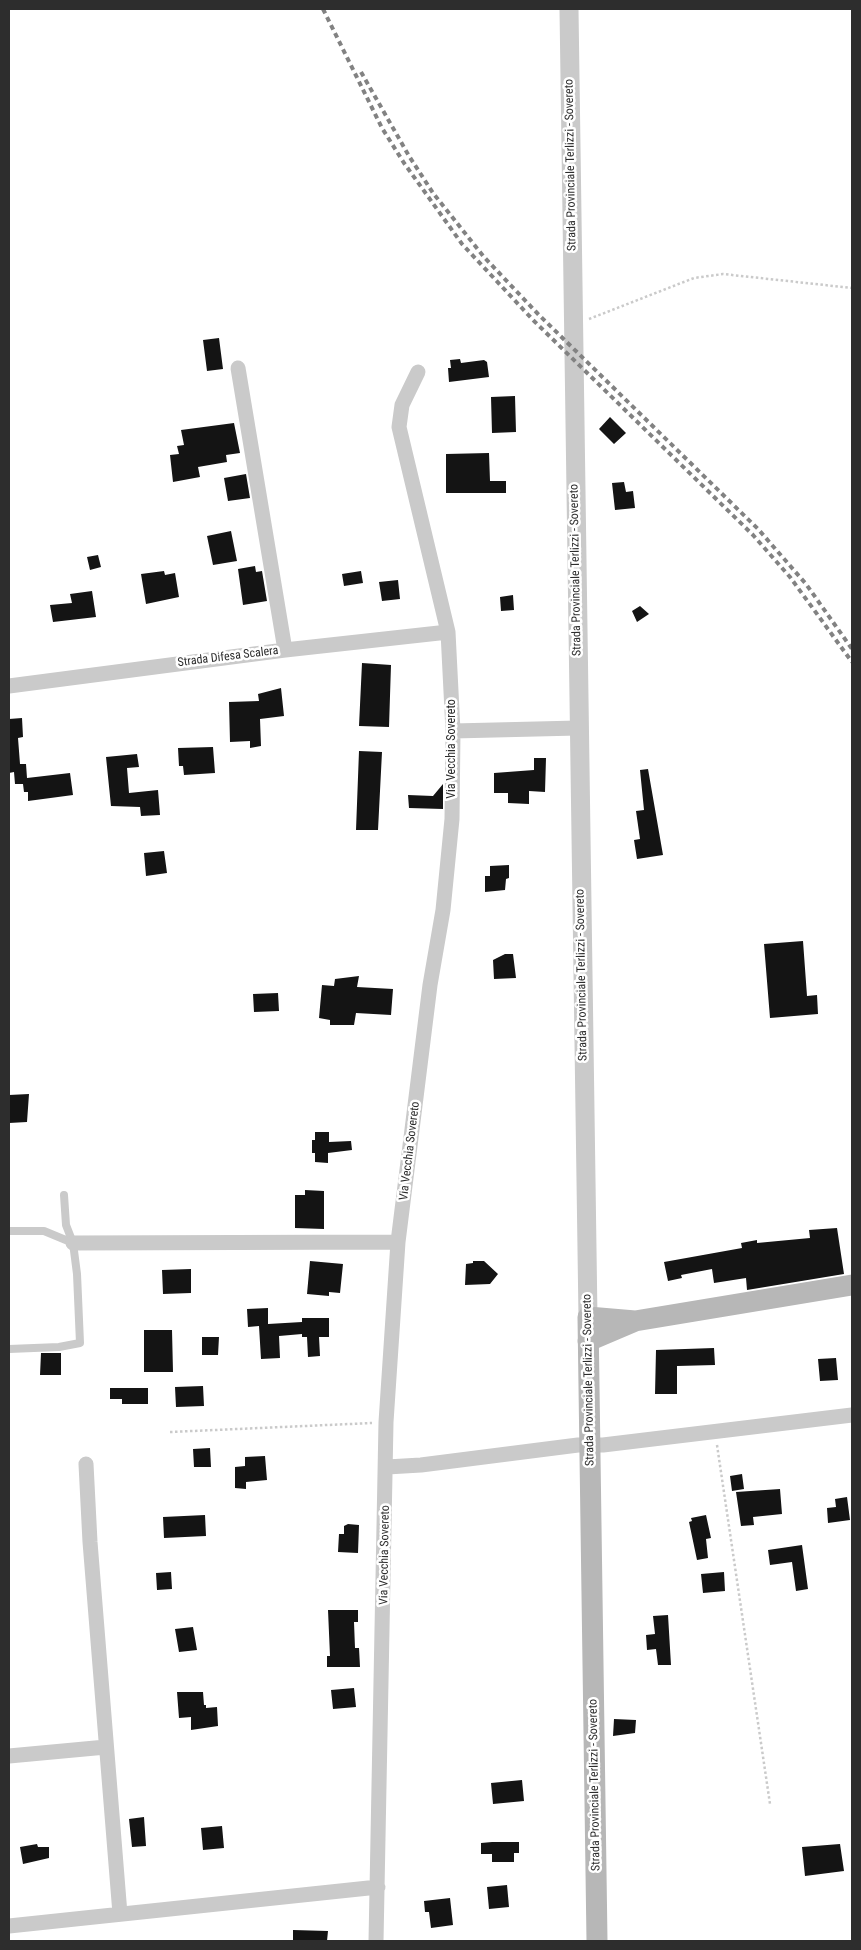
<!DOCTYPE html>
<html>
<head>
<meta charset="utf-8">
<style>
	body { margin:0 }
	#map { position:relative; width:861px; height:1950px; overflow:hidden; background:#fff; font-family:"Roboto Condensed",sans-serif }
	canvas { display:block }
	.frame { position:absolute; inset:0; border:10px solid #2d2d2d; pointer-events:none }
</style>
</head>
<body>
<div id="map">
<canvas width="861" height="1950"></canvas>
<div class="frame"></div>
</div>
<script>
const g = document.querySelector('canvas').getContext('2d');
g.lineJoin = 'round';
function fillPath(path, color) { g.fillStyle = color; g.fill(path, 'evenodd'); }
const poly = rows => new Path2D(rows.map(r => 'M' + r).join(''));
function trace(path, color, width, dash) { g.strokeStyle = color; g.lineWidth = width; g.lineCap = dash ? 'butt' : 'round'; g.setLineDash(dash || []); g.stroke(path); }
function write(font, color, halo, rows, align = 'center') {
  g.font = font + ' "Roboto Condensed",sans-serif'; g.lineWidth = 5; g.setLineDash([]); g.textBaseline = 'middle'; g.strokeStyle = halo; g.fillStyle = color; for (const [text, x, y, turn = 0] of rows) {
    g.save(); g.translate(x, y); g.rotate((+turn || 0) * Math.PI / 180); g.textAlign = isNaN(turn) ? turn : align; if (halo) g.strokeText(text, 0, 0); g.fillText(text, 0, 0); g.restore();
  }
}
fillPath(poly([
	[219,338,223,369,207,371,203,340],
	[460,359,461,363,484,360,487,362,489,377,449,382,448,368,451,368,450,360],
	[515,396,516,432,492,433,491,397],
	[610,417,626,433,614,444,599,429],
	[234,423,240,453,226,455,227,462,198,467,200,477,173,482,170,455,179,454,177,446,184,445,181,430],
	[489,453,490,481,506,481,506,493,446,493,446,454],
	[246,474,250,498,228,501,224,478],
	[624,482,626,492,633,491,635,508,615,510,612,483],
	[231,531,237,561,213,565,207,536],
	[98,555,101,567,90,570,87,557],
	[255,566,256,572,262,571,267,601,243,605,238,569],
	[164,571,165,575,175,573,179,597,146,604,141,574],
	[361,571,363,583,344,586,342,574],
	[398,580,400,599,382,601,379,582],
	[92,591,96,617,53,622,50,605,72,603,70,594],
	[513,595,514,610,501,611,500,597],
	[640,606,649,614,637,622,632,611],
	[362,663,391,665,389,727,359,726],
	[281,688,284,716,260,719,261,746,250,748,250,741,230,742,229,702,259,701,258,694],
	[22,718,23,737,18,738,20,764,26,764,27,778,70,773,73,795,28,801,28,792,24,792,23,784,15,784,14,772,9,773,9,719],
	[213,747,215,773,184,775,183,766,179,766,178,748],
	[359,751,382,752,378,830,356,830],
	[137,754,139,767,127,768,129,793,158,790,160,815,141,816,140,807,111,806,106,757],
	[534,758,546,758,545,792,529,791,529,804,508,803,508,793,494,793,494,773,534,770],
	[648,769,663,855,637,859,634,840,640,839,636,811,644,810,640,770],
	[443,784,443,809,409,808,408,795,433,796],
	[164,851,167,873,146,876,144,853],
	[509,865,509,878,506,879,505,890,485,892,485,876,490,876,490,866],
	[803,941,807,996,817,995,818,1014,770,1018,764,944],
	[505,954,513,954,516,978,494,979,493,960],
	[359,976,357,987,393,989,391,1015,356,1013,354,1025,330,1025,330,1020,319,1018,322,985,334,986,335,979],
	[278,993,279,1011,254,1012,253,994],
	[29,1094,27,1122,9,1123,9,1095],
	[315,1132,329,1132,329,1142,351,1141,352,1150,328,1153,328,1163,315,1162,315,1153,312,1153,312,1140,315,1140],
	[305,1190,324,1191,324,1229,295,1228,295,1195,305,1195],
	[837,1228,844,1274,747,1290,746,1278,714,1283,712,1269,681,1275,682,1278,668,1281,664,1262,742,1248,741,1243,757,1240,757,1243,810,1238,809,1230],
	[310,1261,343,1264,340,1293,329,1292,329,1296,307,1294],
	[473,1261,484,1261,498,1274,490,1284,465,1285,466,1264,473,1263],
	[191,1269,191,1293,163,1294,162,1270],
	[268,1308,268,1324,302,1322,302,1318,329,1318,329,1337,319,1337,320,1356,308,1357,307,1337,302,1337,302,1334,279,1336,280,1358,261,1359,259,1326,248,1327,247,1309],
	[144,1330,172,1330,173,1372,144,1372],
	[202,1337,219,1337,218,1355,202,1355],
	[714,1348,715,1365,677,1366,677,1394,655,1394,656,1350],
	[41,1353,61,1353,61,1375,40,1375],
	[836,1358,838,1380,820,1381,818,1359],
	[203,1386,204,1406,176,1407,175,1387],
	[110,1388,148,1388,148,1404,122,1404,122,1399,110,1399],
	[210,1448,211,1467,194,1467,193,1449],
	[265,1456,267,1480,246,1482,246,1489,235,1488,235,1467,245,1466,245,1457],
	[742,1474,744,1489,732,1491,730,1476],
	[780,1489,782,1514,753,1517,754,1525,741,1526,736,1492],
	[847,1497,850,1520,828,1523,827,1508,836,1507,835,1499],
	[205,1515,206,1536,164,1538,163,1517],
	[706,1515,711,1538,706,1539,708,1558,697,1560,689,1522,692,1521,691,1518],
	[348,1524,359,1525,358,1553,338,1552,339,1534,344,1534,344,1526],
	[802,1545,808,1589,796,1591,792,1562,770,1565,768,1550],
	[171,1572,172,1589,157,1590,156,1573],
	[724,1572,725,1591,703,1593,701,1574],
	[328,1610,358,1610,358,1622,354,1622,355,1648,359,1648,360,1667,327,1667,327,1656,330,1656],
	[668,1615,671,1665,658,1665,656,1649,647,1650,646,1635,655,1634,653,1616],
	[193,1627,197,1650,179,1652,175,1629],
	[354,1688,356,1707,333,1709,331,1690],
	[177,1692,203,1692,204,1705,206,1705,206,1708,217,1707,218,1726,191,1730,191,1717,179,1718],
	[614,1719,636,1720,635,1733,613,1736],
	[522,1780,524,1801,493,1804,491,1783],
	[144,1817,146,1846,132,1847,129,1819],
	[222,1826,224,1848,203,1850,201,1828],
	[492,1842,519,1842,519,1853,514,1853,514,1862,492,1862,492,1854,481,1854,481,1843],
	[37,1844,38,1847,49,1847,49,1858,23,1864,20,1847],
	[840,1844,844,1871,805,1876,802,1847],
	[507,1885,509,1907,489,1909,487,1887],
	[450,1898,453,1925,431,1928,429,1912,425,1912,424,1901],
	[293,1930,328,1931,327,1941,293,1941]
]), '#141414');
trace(poly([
	[589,319,694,278,723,274,852,288],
	[170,1432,372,1423],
	[717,1445,770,1804]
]), '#cacaca', 2.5, [2.5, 2.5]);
trace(poly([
	[9,1231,44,1231,73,1243],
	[9,1349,59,1347,80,1343,77,1274,73,1243,66,1225,64,1195]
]), '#cacaca', 8);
trace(poly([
	[238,368,285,650],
	[9,686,285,650,448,632],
	[453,731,578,728],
	[73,1243,398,1242],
	[86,1464,90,1542,120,1914],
	[387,1467,421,1465,578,1445,603,1445,852,1415],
	[9,1756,106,1747],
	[9,1926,378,1887],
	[376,1941,386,1422,398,1242,430,985,443,910,452,819,453,731,448,632,399,427,402,405,418,372]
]), '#cacaca', 15);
trace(poly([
	[569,9,588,1317]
]), '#cacaca', 19);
trace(poly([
	[588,1341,635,1321,852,1285],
	[597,1941,588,1317,635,1321]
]), '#b7b7b7', 21);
trace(poly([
	[323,9,382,128,404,163,462,244,534,321,753,535,790,577,852,662],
	[361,72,409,156,433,193,484,257,538,314,758,529,806,584,852,649]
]), '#828282', 4, [5, 4]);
write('12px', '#2d2d2d', '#fff', [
	["Strada Provinciale Terlizzi - Sovereto",571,165,-91],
	["Strada Provinciale Terlizzi - Sovereto",576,570,-91],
	["Strada Difesa Scalera",228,657,-7],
	["Via Vecchia Sovereto",452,749,-90],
	["Strada Provinciale Terlizzi - Sovereto",582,975,-91],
	["Via Vecchia Sovereto",410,1151,-83],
	["Strada Provinciale Terlizzi - Sovereto",589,1380,-91],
	["Via Vecchia Sovereto",385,1555,-89],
	["Strada Provinciale Terlizzi - Sovereto",595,1785,-91]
]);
</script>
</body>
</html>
